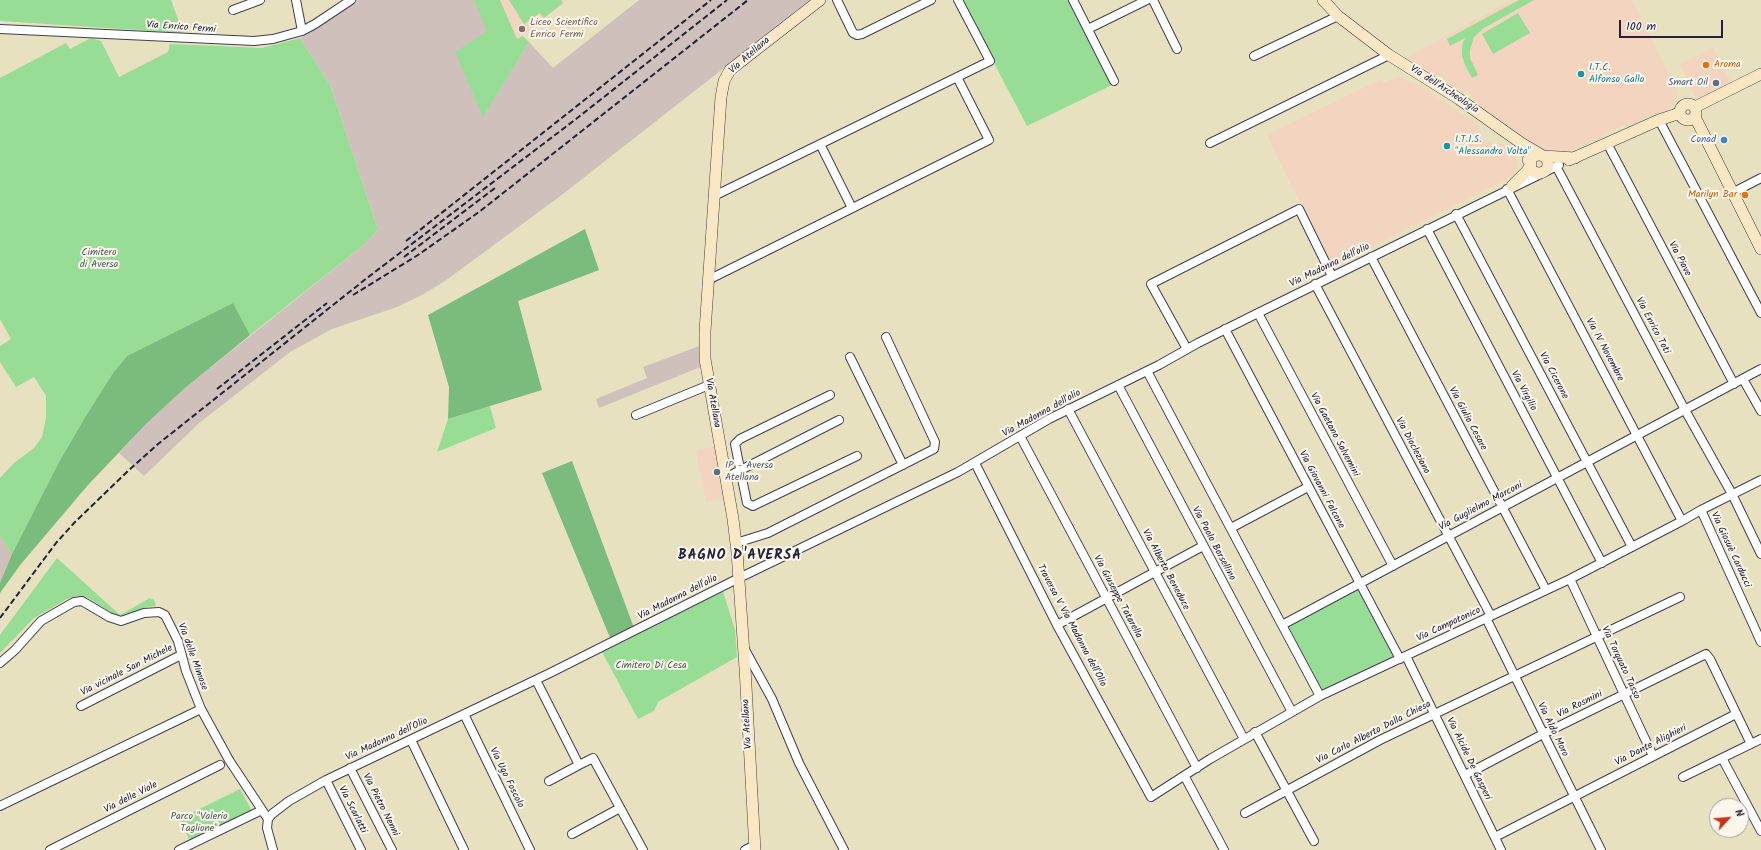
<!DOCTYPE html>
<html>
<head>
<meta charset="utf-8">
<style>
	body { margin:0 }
	#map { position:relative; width:1761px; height:850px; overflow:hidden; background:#e8e1bf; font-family:Kalam,sans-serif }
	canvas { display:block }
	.north { position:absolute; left:1709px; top:798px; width:40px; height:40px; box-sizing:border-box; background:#fbf7ec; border:1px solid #a4a2a5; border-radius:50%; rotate:64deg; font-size:11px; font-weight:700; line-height:16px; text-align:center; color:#22223b }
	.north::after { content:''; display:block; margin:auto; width:14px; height:18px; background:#c8321e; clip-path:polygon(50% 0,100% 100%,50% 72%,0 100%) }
	.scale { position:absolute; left:1619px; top:20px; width:104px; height:18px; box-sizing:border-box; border:2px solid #22223b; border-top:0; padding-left:5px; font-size:12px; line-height:14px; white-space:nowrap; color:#22223b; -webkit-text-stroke:3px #fbf7ec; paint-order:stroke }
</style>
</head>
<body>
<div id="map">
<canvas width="1761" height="850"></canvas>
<div class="north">N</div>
<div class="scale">100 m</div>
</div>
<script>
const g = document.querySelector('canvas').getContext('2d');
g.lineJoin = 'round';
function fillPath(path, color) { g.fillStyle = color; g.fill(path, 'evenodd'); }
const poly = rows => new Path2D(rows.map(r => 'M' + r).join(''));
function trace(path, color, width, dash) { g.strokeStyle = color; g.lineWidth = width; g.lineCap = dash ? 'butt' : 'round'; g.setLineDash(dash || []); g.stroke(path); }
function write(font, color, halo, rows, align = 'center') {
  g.font = font + ' Kalam,sans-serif'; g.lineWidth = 4; g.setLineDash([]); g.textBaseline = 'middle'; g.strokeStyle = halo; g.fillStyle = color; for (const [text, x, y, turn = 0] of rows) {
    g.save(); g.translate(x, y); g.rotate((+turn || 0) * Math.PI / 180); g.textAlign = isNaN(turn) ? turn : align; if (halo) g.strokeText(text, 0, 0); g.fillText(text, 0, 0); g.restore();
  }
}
fillPath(poly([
	[500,0,567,0,517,40],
	[1511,0,1632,0,1676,88,1677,98,1672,105,1666,111,1626,127,1623,126,1603,134,1602,138,1566,152,1540,150,1475,103,1468,91,1463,93,1406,58],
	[1713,48,1733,86,1698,103,1680,64],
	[1399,76,1412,84,1417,83,1479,125,1479,131,1482,138,1495,146,1501,143,1511,150,1517,162,1515,175,1365,250,1361,247,1351,252,1352,256,1335,264,1332,264,1328,262,1267,135,1381,79,1384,83],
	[717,446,727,498,706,502,696,450]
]), '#f3d4bf');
fillPath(poly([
	[357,0,474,0,488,31,483,116,529,42,553,68,639,0,811,0,559,197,445,281,422,295,397,307,332,329,290,352,198,424,144,476,119,453,147,423,185,388,365,244,378,230,330,85,300,38],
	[702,345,703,366,599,408,596,399,647,378,643,367],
	[0,536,12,554,0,583]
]), '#cfc0bb');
fillPath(poly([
	[0,0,171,0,183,33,0,21],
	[474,0,500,0,517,39,523,36,529,42,483,117,455,52,487,31],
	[509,0,561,0,563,3,544,18,540,13,524,24],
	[961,0,1070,0,1112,85,1027,126],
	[1519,0,1534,0,1484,28,1474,37,1470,50,1470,58,1478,75,1472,78,1465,65,1462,56,1462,45,1465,38,1450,46,1447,39],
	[1518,13,1530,33,1493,54,1482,34],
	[91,38,101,41,119,77,168,52,170,44,262,48,300,38,330,85,378,230,365,244,250,335,233,303,127,356,113,373,87,414,59,462,12,554,0,536,0,478,14,463,34,448,42,437,46,418,46,396,34,377,16,387,0,362,0,346,11,339,0,319,0,78,66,43,70,49],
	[490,406,496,428,437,452,448,419],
	[57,558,120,615,150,598,154,600,156,606,147,607,121,617,114,614,88,598,76,596,67,599,34,618,0,653,0,635],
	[722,588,735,630,737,657,658,702,654,711,638,719,602,652,627,640],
	[1358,589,1394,657,1322,691,1288,626],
	[240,789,252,811,190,841,179,819]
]), '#98dd95');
fillPath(poly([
	[585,229,599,270,518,301,542,390,448,419,449,387,428,315],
	[233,303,250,335,185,388,147,423,88,485,21,564,0,593,0,583,12,554,59,462,87,414,113,373,127,356],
	[572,461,634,628,611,640,542,473]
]), '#7abc7e');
const street = poly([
	[296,0,302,31],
	[837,0,853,33,857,35,862,34,931,0],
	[1073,0,1114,81],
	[1153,0,1177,49],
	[233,10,260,0],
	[0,29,254,41,273,39,302,31,315,24,351,0],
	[1088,29,1147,0],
	[1254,56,1338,16],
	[1659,120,1761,313],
	[1210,143,1389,55],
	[1607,143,1734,384],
	[820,144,852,208],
	[1556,166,1685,410,1732,494,1761,554],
	[1507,189,1682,521],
	[1732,193,1761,178],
	[714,196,990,61,958,0],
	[1456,214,1632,547],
	[1427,229,1602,563],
	[1371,257,1546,590],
	[708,280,989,140,957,77],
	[1315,284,1491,616],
	[1258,313,1393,566],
	[1225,329,1400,659],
	[1187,349,1151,284,1299,209,1332,276],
	[850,357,903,465],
	[1147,371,1282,625],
	[1743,379,1761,411],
	[1118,385,1292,712],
	[830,395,740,439,735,444,747,503,753,506,857,456],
	[1068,409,1244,739],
	[636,415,709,385],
	[1020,436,1197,768],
	[975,463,1057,625,1151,797,1210,759,1320,696,1570,579,1682,521,1701,510,1761,480],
	[725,478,839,420],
	[1701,510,1761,642],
	[1231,528,1308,487],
	[736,543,768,533,934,449,935,442,886,337],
	[1570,579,1653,756],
	[1486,618,1601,850],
	[1057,625,1203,546],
	[744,648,772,699,799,763,844,850],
	[1406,656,1501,850],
	[0,663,15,650,41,621,74,602,82,601,109,617,121,621,144,613,159,612,165,615,178,641,186,671,201,709,229,760,268,819],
	[536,680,579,765,593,758,643,850],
	[1320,696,1282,625,1761,369],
	[81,706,181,655],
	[464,714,530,850],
	[1255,732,1314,841],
	[411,740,464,850],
	[1722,758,1761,831],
	[350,768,392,850],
	[1465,775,1543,734,1706,654,1710,659,1751,744],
	[1185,777,1224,850],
	[1683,777,1761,739],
	[326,780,361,850],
	[549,781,579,765],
	[0,806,201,709],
	[1245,813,1380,740,1680,597],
	[572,834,620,808],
	[1495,837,1736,714],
	[50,850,220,765],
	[179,850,262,810],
	[273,850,267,828,268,819,272,814,289,801,326,780,550,673,739,578,958,472,1049,419,1159,365,1198,343,1258,313,1559,165],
	[745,850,755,845]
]);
const secondary = poly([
	[1323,0,1338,16,1389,55,1459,99,1521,143,1543,156,1575,158],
	'1680 112a8 8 0 1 1 16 0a8 8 0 1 1-16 0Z',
	[1695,107,1761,74],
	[1695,117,1761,249],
	'1530 164a9 9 0 1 1 18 0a9 9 0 1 1-18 0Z',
	[1569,160,1659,120,1680,113],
	[1512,186,1527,171,1531,164,1528,160],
	[755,850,745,668,737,552,733,519,705,359,705,331,721,97,724,81,730,70,820,0]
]);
trace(street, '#403f4f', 10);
trace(secondary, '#403f4f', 12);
trace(street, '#fff', 8);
trace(secondary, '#f9e7c3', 11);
trace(poly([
	[406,241,711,0],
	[404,257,495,188],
	[353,295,418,255,479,212,748,0],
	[217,389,327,303],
	[0,618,56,543,75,522,128,471,158,444,367,278,576,119,727,0]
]), '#22223b', 2, [6, 3]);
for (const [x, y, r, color] of [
	[522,29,4,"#8d6e63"],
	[1706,65,4,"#e8710a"],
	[1581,74,4,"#0f9aa8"],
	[1716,83,4,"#5c6f8a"],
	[1724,140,4,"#3f7fe0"],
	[1447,146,4,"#0f9aa8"],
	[1745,195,4,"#e8710a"],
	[717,472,4,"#5c6f8a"]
]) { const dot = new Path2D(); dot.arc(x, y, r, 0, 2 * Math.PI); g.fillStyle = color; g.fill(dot); trace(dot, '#fbf7ec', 1.5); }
write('10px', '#785e54', '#fbf7ec', [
	["Liceo Scientifico",530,23],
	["Enrico Fermi",530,35]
], 'left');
write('10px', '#22223b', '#fbf7ec', [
	["Via Enrico Fermi",181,28,4],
	["Via Atellana",750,56,-41],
	["Via dell'Archeologia",1444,90,33],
	["Via Piave",1679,259,62],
	["Via Madonna dell'olio",1330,266,-26],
	["Via Enrico Toti",1652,326,62],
	["Via IV Novembre",1604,350,62],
	["Via Cicerone",1553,376,62],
	["Via Virgilio",1523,391,62],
	["Via Atellana",712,403,80],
	["Via Madonna dell'olio",1042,414,-29],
	["Via Giulio Cesare",1467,419,62],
	["Via Gaetano Salvemini",1334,435,62],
	["Via Diocleziano",1412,446,62],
	["Via Giovanni Falcone",1321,490,62],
	["Via Guglielmo Marconi",1481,507,-28],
	["Via Paolo Borsellino",1213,544,62],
	["Via Giosuè Carducci",1730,550,65],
	["Via Alberto Beneduce",1165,570,62],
	["Via Giuseppe Tatarella",1117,597,62],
	["Via Madonna dell'olio",678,598,-27],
	["Via Campotonico",1449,625,-25],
	["Traversa V Via Madonna dell'Olio",1071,626,62],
	["Via delle Mimose",192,657,70],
	["Via Torquato Tasso",1620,663,65],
	["Via vicinale San Michele",127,671,-27],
	["Via Rosmini",1580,705,-26],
	["Via Atellana",748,724,-93],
	["Via Aldo Moro",1552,730,64],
	["Via Carlo Alberto Dalla Chiesa",1374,733,-27],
	["Via Madonna dell'Olio",387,740,-25],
	["Via Dante Alighieri",1651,746,-27],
	["Via Alcide De Gasperi",1468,759,64],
	["Via Ugo Foscolo",506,778,64],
	["Via delle Viole",131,798,-27],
	["Via Pietro Nenni",380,805,63],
	["Via Scarlatti",352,810,63]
]);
write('10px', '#c56008', '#fbf7ec', [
	["Aroma",1714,65],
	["Marilyn Bar",1737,195,"right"]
], 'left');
write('10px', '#0d838f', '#fbf7ec', [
	["I.T.C.",1589,68],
	["Alfonso Gallo",1589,80],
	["I.T.I.S.",1455,140],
	["\"Alessandro Volta\"",1455,152]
], 'left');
write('10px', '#4e5e75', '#fbf7ec', [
	["Smart Oil",1708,83],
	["IP - Aversa",725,466,"left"],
	["Atellana",725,478,"left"]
], 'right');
write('10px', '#366cbe', '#fbf7ec', [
	["Conad",1716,140]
], 'right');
write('10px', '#455a56', '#fbf7ec', [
	["Cimitero",99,253],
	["di Aversa",99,265],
	["Cimitero Di Cesa",651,666],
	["Parco \"Valerio",199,817],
	["Taglione\"",199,829]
]);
g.letterSpacing = '1px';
write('bold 14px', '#22223b', '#fbf7ec', [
	["BAGNO D'AVERSA",740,557]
]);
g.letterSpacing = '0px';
</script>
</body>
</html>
